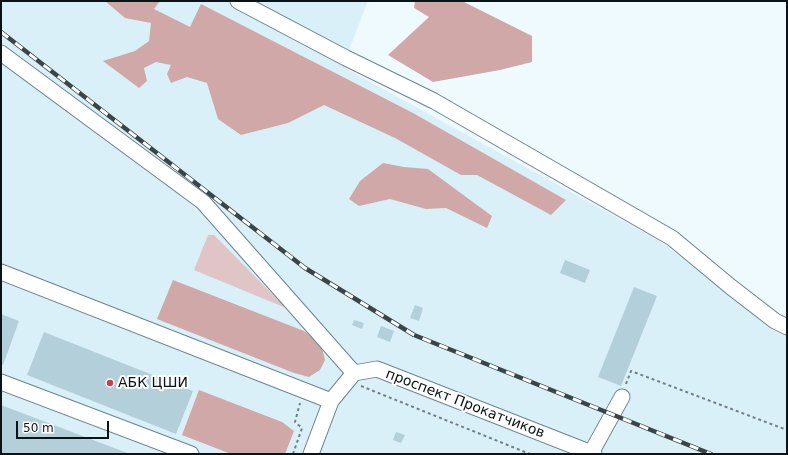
<!DOCTYPE html>
<html>
<head>
<meta charset="utf-8">
<style>
	body { margin:0 }
	#map { position:relative; width:788px; height:455px; overflow:hidden; background:#effaff; font-family:"DejaVu Sans",sans-serif }
	canvas { display:block }
	.frame { position:absolute; inset:0; border:2px solid #0a1418; pointer-events:none }
	.scale { position:absolute; left:16px; top:421px; width:93px; height:18px; box-sizing:border-box; border:2px solid #0a1418; border-top:0; padding-left:5px; font-size:12px; line-height:14px; white-space:nowrap; color:#0a1418; -webkit-text-stroke:3px #fff; paint-order:stroke }
</style>
</head>
<body>
<div id="map">
<canvas width="788" height="455"></canvas>
<div class="frame"></div>
<div class="scale">50 m</div>
</div>
<script>
const g = document.querySelector('canvas').getContext('2d');
g.lineJoin = 'round';
function fillPath(path, color) { g.fillStyle = color; g.fill(path, 'evenodd'); }
const poly = rows => new Path2D(rows.map(r => 'M' + r).join(''));
function trace(path, color, width, dash) { g.strokeStyle = color; g.lineWidth = width; g.lineCap = dash ? 'butt' : 'round'; g.setLineDash(dash || []); g.stroke(path); }
function write(font, color, halo, rows, align = 'center') {
  g.font = font + ' "DejaVu Sans",sans-serif'; g.lineWidth = 4; g.setLineDash([]); g.textBaseline = 'middle'; g.strokeStyle = halo; g.fillStyle = color; for (const [text, x, y, turn = 0] of rows) {
    g.save(); g.translate(x, y); g.rotate((+turn || 0) * Math.PI / 180); g.textAlign = isNaN(turn) ? turn : align; if (halo) g.strokeText(text, 0, 0); g.fillText(text, 0, 0); g.restore();
  }
}
fillPath(poly([
	[1,1,368,1,346,58,345,68,660,241,716,283,773,330,787,337,787,454,1,454]
]), '#daf0f8');
fillPath(poly([
	[208,235,214,235,286,308,194,270]
]), '#dfc5c5');
fillPath(poly([
	[105,1,160,1,154,9,190,27,201,4,413,113,566,200,551,215,477,175,461,175,395,138,324,105,288,123,241,135,218,119,207,83,187,77,171,83,167,74,171,65,156,62,144,68,147,81,139,88,103,61,135,51,149,41,151,23,125,18],
	[415,1,462,1,532,36,532,62,500,70,433,82,388,55,429,17,414,8],
	[383,163,404,167,428,169,492,216,487,228,446,208,426,209,390,199,359,206,349,199,360,181],
	[173,280,304,331,321,344,325,360,320,370,309,377,294,373,157,319],
	[199,390,282,422,294,431,285,454,231,454,182,435]
]), '#cfa8a7');
fillPath(poly([
	[565,260,590,270,585,283,560,273],
	[634,287,657,296,621,386,598,377],
	[415,305,423,308,419,321,410,318],
	[1,314,19,321,3,365,1,364],
	[354,320,364,323,362,329,352,325],
	[381,326,394,331,390,342,377,337],
	[44,332,193,391,176,434,27,375],
	[1,405,130,454,1,454],
	[396,432,405,435,401,443,393,440]
]), '#b3cfda');
const minor = poly([
	[238,1,346,58,434,101,672,238,731,287,775,321,787,327],
	[1,53,203,202,354,373],
	[1,272,331,401],
	[1,382,191,454],
	[591,453,622,397],
	[311,454,331,401,354,373,377,369,594,454]
]);
trace(minor, '#6a848e', 17);
trace(poly([
	[626,384,631,371,787,430],
	[361,386,530,454],
	[293,454,302,428,295,422,300,403]
]), '#747f83', 2, [3, 3]);
trace(minor, '#fff', 15);
const rail = poly([
	[1,32,305,268,414,335,711,454]
]);
trace(rail, '#3a4549', 4.5);
trace(rail, '#fff', 3, [9]);
for (const [x, y, r, color] of [
	[110,383,4,"#cc3c4c"]
]) { const dot = new Path2D(); dot.arc(x, y, r, 0, 2 * Math.PI); g.fillStyle = color; g.fill(dot); trace(dot, '#fff', 1.5); }
write('14px', '#0a1418', '#fff', [
	["АБК ЦШИ",118,383]
], 'left');
write('14px', '#0a1418', '#fff', [
	["проспект Прокатчиков",465,404,21]
]);
</script>
</body>
</html>
